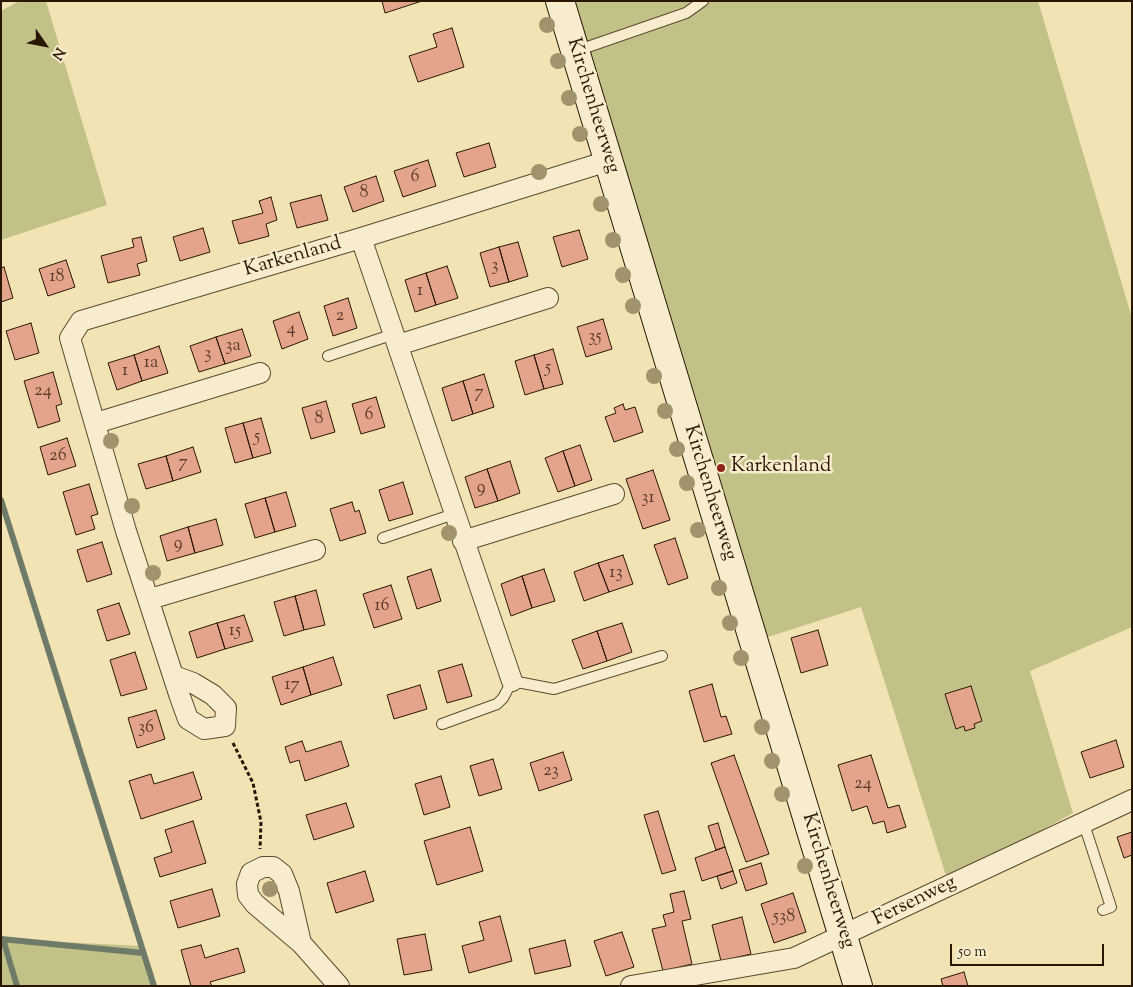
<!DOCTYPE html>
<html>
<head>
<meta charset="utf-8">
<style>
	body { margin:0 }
	#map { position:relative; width:1133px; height:987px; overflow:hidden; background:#f2e3b4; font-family:"Sorts Mill Goudy",serif }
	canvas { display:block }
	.frame { position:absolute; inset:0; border:2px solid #2a1702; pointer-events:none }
	.north { position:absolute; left:20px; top:20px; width:50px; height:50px; -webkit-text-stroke:4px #f7edce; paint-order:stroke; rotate:123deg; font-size:14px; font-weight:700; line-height:20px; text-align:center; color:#2a1702 }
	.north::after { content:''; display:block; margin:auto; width:18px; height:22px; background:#2a1702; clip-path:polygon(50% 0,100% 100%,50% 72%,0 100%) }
	.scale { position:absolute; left:950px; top:944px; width:154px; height:22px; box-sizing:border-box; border:2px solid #2a1702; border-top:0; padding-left:6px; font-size:15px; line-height:18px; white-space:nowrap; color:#2a1702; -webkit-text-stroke:4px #f7edce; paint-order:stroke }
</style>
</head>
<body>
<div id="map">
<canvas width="1133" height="987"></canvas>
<div class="frame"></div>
<div class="north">N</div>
<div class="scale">50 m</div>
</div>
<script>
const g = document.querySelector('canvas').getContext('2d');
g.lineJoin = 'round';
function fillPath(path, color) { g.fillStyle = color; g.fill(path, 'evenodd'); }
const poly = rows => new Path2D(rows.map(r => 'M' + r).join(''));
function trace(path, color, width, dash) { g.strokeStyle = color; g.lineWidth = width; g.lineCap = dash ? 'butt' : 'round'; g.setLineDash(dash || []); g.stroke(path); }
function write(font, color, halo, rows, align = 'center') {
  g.font = font + ' "Sorts Mill Goudy",serif'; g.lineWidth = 5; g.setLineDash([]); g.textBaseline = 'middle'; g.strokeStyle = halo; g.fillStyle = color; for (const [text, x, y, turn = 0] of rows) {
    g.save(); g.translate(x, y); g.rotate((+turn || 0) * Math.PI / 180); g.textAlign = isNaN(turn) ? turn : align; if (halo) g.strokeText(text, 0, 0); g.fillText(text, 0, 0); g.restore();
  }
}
fillPath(poly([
	[19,1,46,1,107,205,1,240,1,11],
	[571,1,1038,1,1132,318,1132,627,1030,671,1073,813,948,882,861,607,765,638],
	[1,939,141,946,153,986,1,986]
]), '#c2c187');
trace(poly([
	[1,500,154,986],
	[1,939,143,953],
	[3,939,17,986]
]), '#6e7b69', 6);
const building = poly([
	[382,1,422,1,385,13,382,1],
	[452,28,464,67,418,82,409,56,437,47,433,34,452,28],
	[489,143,496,167,464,177,456,153,489,143],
	[428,160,436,186,403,197,394,171,428,160],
	[376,176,384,201,353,212,344,187,376,176],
	[321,195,328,220,297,228,290,203,321,195],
	[271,197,277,220,266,224,269,236,239,244,232,221,263,213,259,201,271,197],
	[203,228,210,252,180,261,173,237,203,228],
	[579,230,588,259,562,267,553,237,579,230],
	[141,237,147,261,137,264,140,275,108,283,101,256,134,247,132,239,141,237],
	[518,242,528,276,509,282,499,247,518,242],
	[499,247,509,282,490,287,480,253,499,247],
	[66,260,75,287,48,296,39,269,66,260],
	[447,266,458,298,436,305,426,273,447,266],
	[4,267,13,298,1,302,1,268,4,267],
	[426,273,436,305,415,312,405,280,426,273],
	[348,298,357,328,333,336,324,306,348,298],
	[299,312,308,339,282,349,273,321,299,312],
	[603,319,612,349,586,357,577,327,603,319],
	[31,323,39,353,15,360,6,331,31,323],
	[242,329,251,356,225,364,216,337,242,329],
	[216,337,225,364,199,372,190,346,216,337],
	[159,346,168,373,142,381,134,355,159,346],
	[553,349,563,384,544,389,534,355,553,349],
	[134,355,142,381,117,390,108,363,134,355],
	[534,355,544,389,525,395,515,361,534,355],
	[53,372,62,404,56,406,60,421,38,428,24,381,53,372],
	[484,374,494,407,473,414,463,381,484,374],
	[463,381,473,414,452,421,442,388,463,381],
	[376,397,385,427,361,434,352,404,376,397],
	[326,401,335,432,311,439,302,408,326,401],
	[623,404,625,410,635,407,643,432,614,442,605,417,616,413,614,408,623,404],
	[261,418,271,453,253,458,243,423,261,418],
	[243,423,253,458,235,463,225,428,243,423],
	[67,438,76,466,48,475,40,447,67,438],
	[580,445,592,480,575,486,563,451,580,445],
	[193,447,201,472,173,481,166,456,193,447],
	[563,451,575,486,558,492,545,458,563,451],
	[166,456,173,481,146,489,138,464,166,456],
	[510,461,520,493,498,501,487,469,510,461],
	[487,469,498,501,475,508,465,477,487,469],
	[653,470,670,520,643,529,626,479,653,470],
	[403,482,413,514,389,521,379,490,403,482],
	[89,484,98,514,91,516,95,529,76,535,63,492,89,484],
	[286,492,296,526,275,532,265,498,286,492],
	[265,498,275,532,255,538,245,504,265,498],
	[352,502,355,512,359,510,366,533,340,541,330,509,352,502],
	[216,519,223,545,195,553,188,527,216,519],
	[188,527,195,553,167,561,160,536,188,527],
	[675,538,688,578,668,585,654,545,675,538],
	[102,542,112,574,87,582,77,550,102,542],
	[623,555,633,584,609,592,598,563,623,555],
	[598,563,609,592,584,601,574,572,598,563],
	[431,569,441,601,417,609,407,577,431,569],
	[544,569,555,601,532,608,522,576,544,569],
	[522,576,532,608,511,616,501,584,522,576],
	[391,585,402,619,374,628,363,594,391,585],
	[316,590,325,625,304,630,295,596,316,590],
	[295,596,304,630,284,636,274,602,295,596],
	[119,603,130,634,107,641,97,610,119,603],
	[244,615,253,641,225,649,217,623,244,615],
	[217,623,225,649,197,658,189,632,217,623],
	[622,623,632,652,607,661,597,631,622,623],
	[818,630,828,665,801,673,791,638,818,630],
	[597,631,607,661,583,669,572,640,597,631],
	[135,652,147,689,121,696,110,660,135,652],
	[333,657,342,685,311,695,303,667,333,657],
	[462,664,472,696,447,703,438,671,462,664],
	[303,667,311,695,281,705,272,677,303,667],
	[712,684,721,717,726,716,732,734,704,742,689,691,712,684],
	[420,685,427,709,394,719,387,695,420,685],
	[971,686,982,721,974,724,975,728,965,731,964,726,956,729,945,694,971,686],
	[156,710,165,739,137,748,128,718,156,710],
	[1116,740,1124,767,1090,778,1081,752,1116,740],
	[302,741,306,752,341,741,349,766,305,781,299,760,290,763,285,747,302,741],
	[563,752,572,780,539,791,530,763,563,752],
	[734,755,769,854,746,862,711,763,734,755],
	[871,755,888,808,899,805,906,827,887,833,884,821,873,824,867,806,852,811,838,765,871,755],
	[493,759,502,789,479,796,470,766,493,759],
	[193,772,202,799,141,819,129,781,151,774,154,784,193,772],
	[441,776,450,807,424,815,415,784,441,776],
	[346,803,354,827,314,840,306,815,346,803],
	[658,811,676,870,662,874,644,815,658,811],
	[193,821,206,863,160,877,154,858,172,852,165,830,193,821],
	[718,823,725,847,716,850,708,826,718,823],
	[470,827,483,871,437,885,424,841,470,827],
	[1132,832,1132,855,1124,858,1117,837,1132,832],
	[725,847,733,871,702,881,695,858,725,847],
	[761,863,767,884,746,891,739,870,761,863],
	[365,871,374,901,336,913,327,883,365,871],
	[733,871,737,883,721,889,717,876,733,871],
	[212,889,220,916,178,928,170,901,212,889],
	[684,891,691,919,682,921,692,964,663,971,652,929,666,926,663,915,674,912,670,894,684,891],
	[793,893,806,932,774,943,761,904,793,893],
	[500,916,512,961,469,973,462,946,484,940,479,922,500,916],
	[742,917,751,954,721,961,712,925,742,917],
	[622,932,634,967,606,976,594,941,622,932],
	[425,934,432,970,404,975,397,939,425,934],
	[565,940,571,966,535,974,529,949,565,940],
	[201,945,205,958,238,948,245,972,210,982,212,986,191,986,181,950,201,945],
	[964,972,968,986,943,986,941,979,964,972]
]);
fillPath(building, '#e4a48b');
trace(building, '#2a1702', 1);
const lane = poly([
	[576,51,686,13,703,1],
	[328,356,394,334],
	[383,538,454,514],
	[442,724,497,704,503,698,512,681,554,689,662,656],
	[1083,821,1111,907,1103,910]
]);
const street = poly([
	[361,238,512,681],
	[398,345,548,298],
	[96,423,260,373],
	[463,541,614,494],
	[150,599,315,550],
	[174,676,193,683,213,695,226,708,225,726,204,729,188,719,179,694,126,531,70,338,81,321,361,238,608,161],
	[301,943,289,891,282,874,273,867,263,867,251,873,247,884,248,895,255,904,301,943,339,986],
	[631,986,794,958,1132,800]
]);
const secondary = poly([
	[560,1,858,986]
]);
trace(lane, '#5c4a2e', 12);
trace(street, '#5c4a2e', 22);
trace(secondary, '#2a1702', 30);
trace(poly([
	[233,743,253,783,261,822,260,849]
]), '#2a1702', 3, [4, 2.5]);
trace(lane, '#f7edce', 10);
trace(street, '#f7edce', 20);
trace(secondary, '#f7edce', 28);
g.fillStyle = '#a1936c';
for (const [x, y] of [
	[547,25],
	[558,61],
	[569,98],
	[580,134],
	[539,172],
	[601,204],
	[613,240],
	[623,275],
	[633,306],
	[654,376],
	[665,411],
	[111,441],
	[677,449],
	[687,483],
	[132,506],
	[698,530],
	[449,533],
	[153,573],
	[719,588],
	[730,623],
	[741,658],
	[762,727],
	[772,761],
	[782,794],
	[805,866],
	[270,889]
]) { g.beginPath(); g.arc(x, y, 8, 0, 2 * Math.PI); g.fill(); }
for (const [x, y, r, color] of [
	[721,468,5,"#8f2418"]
]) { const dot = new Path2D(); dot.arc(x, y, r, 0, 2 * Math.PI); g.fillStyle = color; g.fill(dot); trace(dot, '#f7edce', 2); }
write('18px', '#583a24', null, [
	["6",415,178],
	["8",364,194],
	["3",495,267],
	["18",57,278],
	["1",420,292],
	["2",340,317],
	["4",291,330],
	["35",595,338],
	["3a",233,347],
	["3",208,355],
	["1a",151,364],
	["5",548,369],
	["1",125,372],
	["24",43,392],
	["7",479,394],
	["6",369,416],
	["8",319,420],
	["5",257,438],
	["26",58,457],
	["7",183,464],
	["9",481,489],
	["31",648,499],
	["9",178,545],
	["13",616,574],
	["16",382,607],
	["15",235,632],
	["17",292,686],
	["36",146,729],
	["23",551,772],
	["24",863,785],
	["538",784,918]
]);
write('20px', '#2a1702', '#f7edce', [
	["Kirchenheerweg",592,106,73],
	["Karkenland",293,258,-16],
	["Kirchenheerweg",709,493,73],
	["Kirchenheerweg",827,881,73],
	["Fersenweg",915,902,-26]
]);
write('20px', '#2a1702', '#f7edce', [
	["Karkenland",731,468]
], 'left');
</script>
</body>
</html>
